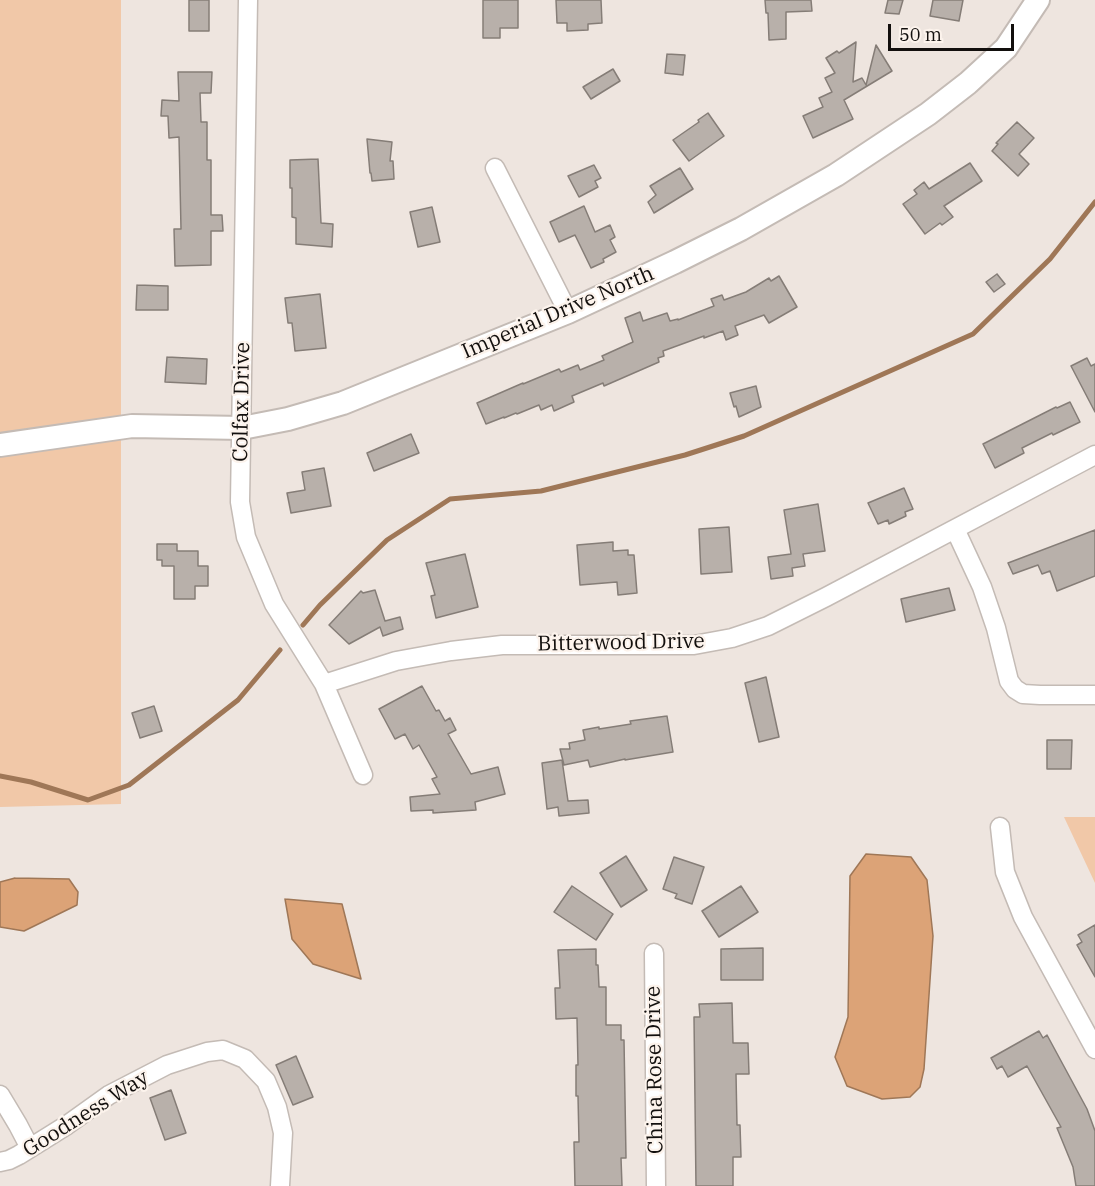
<!DOCTYPE html>
<html>
<head>
<meta charset="utf-8">
<style>
	body { margin:0 }
	#map { position:relative; width:1095px; height:1186px; overflow:hidden; background:#eee5df; font-family:"IBM Plex Serif",serif }
	canvas { display:block }
	.scale { position:absolute; left:888px; top:24px; width:126px; height:27px; box-sizing:border-box; border:3px solid #120f0d; border-top:0; padding-left:8px; font-size:18px; line-height:21px; white-space:nowrap; color:#120f0d; -webkit-text-stroke:4px #fcf3ec; paint-order:stroke }
</style>
</head>
<body>
<div id="map">
<canvas width="1095" height="1186"></canvas>
<div class="scale">50 m</div>
</div>
<script>
const g = document.querySelector('canvas').getContext('2d');
g.lineJoin = 'round';
function fillPath(path, color) { g.fillStyle = color; g.fill(path, 'evenodd'); }
const poly = rows => new Path2D(rows.map(r => 'M' + r).join(''));
function trace(path, color, width, dash) { g.strokeStyle = color; g.lineWidth = width; g.lineCap = dash ? 'butt' : 'round'; g.setLineDash(dash || []); g.stroke(path); }
function write(font, color, halo, rows, align = 'center') {
  g.font = font + ' "IBM Plex Serif",serif'; g.lineWidth = 4.5; g.setLineDash([]); g.textBaseline = 'middle'; g.strokeStyle = halo; g.fillStyle = color; for (const [text, x, y, turn = 0] of rows) {
    g.save(); g.translate(x, y); g.rotate((+turn || 0) * Math.PI / 180); g.textAlign = isNaN(turn) ? turn : align; if (halo) g.strokeText(text, 0, 0); g.fillText(text, 0, 0); g.restore();
  }
}
fillPath(poly([
	[0,0,121,0,121,804,0,807],
	[1064,817,1095,817,1095,883]
]), '#f1c8a8');
const water = poly([
	[866,854,911,857,927,880,933,936,924,1069,920,1087,910,1097,882,1099,847,1086,835,1057,848,1017,850,876,866,854],
	[15,878,69,879,78,892,77,905,24,931,0,927,0,882,15,878],
	[285,899,342,904,361,979,313,964,292,939,285,899]
]);
fillPath(water, '#dca377');
trace(water, '#9f7757', 1.5);
trace(poly([
	[303,625,320,605,387,540,450,499,541,491,685,455,744,436,973,334,1050,259,1095,202],
	[0,776,31,782,88,800,129,785,238,700,280,650]
]), '#9f7757', 5);
const building = poly([
	[189,0,209,0,209,31,189,31,189,0],
	[483,0,518,0,518,28,500,28,500,38,483,38,483,0],
	[556,0,601,0,602,23,588,24,588,30,567,31,567,23,557,23,556,0],
	[765,0,811,0,812,11,786,12,786,39,769,40,768,13,766,13,765,0],
	[888,0,903,0,899,14,885,13,888,0],
	[933,0,963,0,959,21,930,16,933,0],
	[856,42,853,82,862,78,866,85,876,45,892,71,844,100,853,119,813,138,803,116,823,107,819,98,832,92,825,78,835,73,826,58,837,51,839,53,856,42],
	[667,54,685,55,683,75,665,73,667,54],
	[613,69,620,81,591,99,583,87,613,69],
	[178,72,212,72,211,93,200,93,201,122,207,122,207,160,211,160,211,215,222,215,223,231,211,231,211,265,175,266,174,229,181,229,179,137,169,138,168,116,161,116,162,100,179,101,178,72],
	[708,113,724,136,689,161,673,140,699,122,698,120,708,113],
	[1017,122,1034,138,1019,154,1029,164,1018,176,992,151,998,144,996,143,1017,122],
	[367,139,392,142,390,161,393,161,394,179,372,181,371,173,370,173,367,139],
	[318,159,321,223,333,224,332,247,296,244,296,218,292,217,292,188,290,188,290,160,318,159],
	[970,163,982,181,944,206,953,217,942,225,940,223,925,234,903,204,917,194,914,190,924,182,929,189,970,163],
	[594,165,601,178,595,181,598,187,579,197,568,176,594,165],
	[680,168,693,189,654,213,648,202,656,195,650,186,680,168],
	[584,206,595,232,610,225,615,237,610,240,616,252,603,259,604,262,591,268,575,235,559,242,550,222,584,206],
	[432,207,440,242,418,247,410,212,432,207],
	[997,274,1005,284,994,292,986,282,997,274],
	[779,276,797,307,769,323,764,315,735,326,738,335,726,340,723,331,704,338,704,336,663,351,664,356,658,358,659,362,604,386,603,383,572,396,574,402,554,411,552,405,541,410,539,405,517,414,516,413,504,418,504,417,486,424,477,403,523,383,523,384,559,369,561,372,578,365,580,370,604,360,602,356,633,342,625,318,640,312,643,321,667,313,670,321,678,319,678,320,714,306,711,299,722,295,724,300,746,292,769,278,771,281,779,276],
	[137,285,168,286,168,310,136,310,137,285],
	[320,294,326,348,295,351,292,323,288,323,285,298,320,294],
	[167,357,207,359,206,384,165,382,167,357],
	[1087,358,1091,366,1095,364,1095,412,1071,366,1087,358],
	[756,386,761,407,739,417,736,406,734,407,730,393,756,386],
	[1070,402,1080,422,1053,435,1052,433,1022,448,1024,453,995,468,983,444,1056,407,1057,408,1070,402],
	[411,434,419,453,374,471,367,453,411,434],
	[324,468,331,506,291,513,287,493,305,490,302,472,324,468],
	[904,488,913,509,905,512,906,516,889,524,888,520,878,524,868,503,904,488],
	[818,504,825,551,803,554,805,566,792,568,793,576,771,579,768,557,791,554,784,510,818,504],
	[729,527,732,572,701,574,699,529,729,527],
	[1095,530,1095,576,1057,591,1050,571,1042,574,1038,565,1013,574,1008,563,1095,530],
	[613,542,613,551,628,550,628,555,634,555,637,593,618,595,617,582,580,585,577,545,613,542],
	[157,544,177,544,177,551,198,551,198,566,208,566,208,586,195,586,195,599,174,599,174,566,162,566,162,560,157,560,157,544],
	[465,554,478,607,436,618,431,596,435,595,426,563,465,554],
	[949,588,955,610,906,622,901,599,949,588],
	[375,590,385,621,400,617,403,629,383,636,380,627,349,644,329,625,361,591,363,593,375,590],
	[766,677,779,737,759,742,745,683,766,677],
	[422,686,436,711,439,710,445,721,450,718,456,730,448,734,471,774,498,767,505,794,475,802,476,810,433,813,433,810,411,811,410,797,440,794,432,779,437,777,419,745,413,749,405,734,395,739,379,709,422,686],
	[154,706,162,731,140,738,132,713,154,706],
	[667,716,673,752,625,760,625,759,590,767,588,760,564,765,560,749,570,749,569,743,585,740,583,730,599,727,599,729,631,724,630,721,667,716],
	[1047,740,1072,740,1071,769,1047,769,1047,740],
	[562,760,568,801,588,800,589,813,559,816,558,807,547,809,542,763,562,760],
	[626,856,647,890,621,907,600,873,626,856],
	[674,857,704,867,692,904,675,898,677,894,663,889,674,857],
	[572,886,613,914,596,940,554,912,572,886],
	[741,886,758,912,719,937,702,911,741,886],
	[1095,925,1095,977,1077,945,1082,942,1078,935,1095,925],
	[763,948,763,980,721,980,721,949,763,948],
	[596,949,596,965,598,965,599,987,606,987,606,1025,621,1025,621,1040,624,1040,626,1158,621,1158,622,1186,575,1186,574,1142,579,1142,578,1096,576,1096,576,1065,578,1065,577,1018,556,1019,555,988,560,988,558,950,596,949],
	[732,1003,733,1043,748,1043,749,1074,736,1074,737,1125,740,1125,741,1157,733,1157,733,1186,696,1186,694,1017,700,1017,699,1004,732,1003],
	[1039,1031,1043,1038,1047,1035,1087,1109,1095,1131,1095,1186,1076,1186,1073,1167,1057,1128,1061,1127,1027,1066,1008,1077,1002,1066,997,1069,991,1058,1039,1031],
	[296,1056,313,1097,293,1105,276,1065,296,1056],
	[171,1090,186,1133,165,1140,150,1098,171,1090]
]);
fillPath(building, '#b8b0aa');
trace(building, '#857d77', 1.5);
const minor = poly([
	[248,0,240,502,246,537,274,604,324,684,363,775],
	[495,168,568,312],
	[955,529,982,587,996,628,1009,681,1015,689,1023,694,1040,695,1095,695],
	[324,684,396,661,451,651,502,645,694,645,732,638,768,626,826,597,1095,455],
	[1000,827,1005,872,1023,917,1095,1049],
	[654,953,656,1186],
	[0,1095,18,1125,30,1148],
	[0,1162,9,1160,19,1155,67,1125,109,1095,167,1065,207,1052,223,1050,245,1059,266,1081,277,1107,283,1133,280,1186]
]);
const tertiary = poly([
	[0,445,132,426,242,428,288,419,343,403,568,312,675,262,741,229,836,175,928,114,968,83,1006,48,1038,0]
]);
trace(minor, '#c4bbb5', 21);
trace(tertiary, '#c4bbb5', 26);
trace(minor, '#fff', 18);
trace(tertiary, '#fff', 22);
write('21px', '#120f0d', '#fcf3ec', [
	["Imperial Drive North",558,313,-23],
	["Colfax Drive",242,402,-89],
	["Bitterwood Drive",621,643,-1],
	["China Rose Drive",655,1070,-91],
	["Goodness Way",86,1114,-32]
]);
</script>
</body>
</html>
